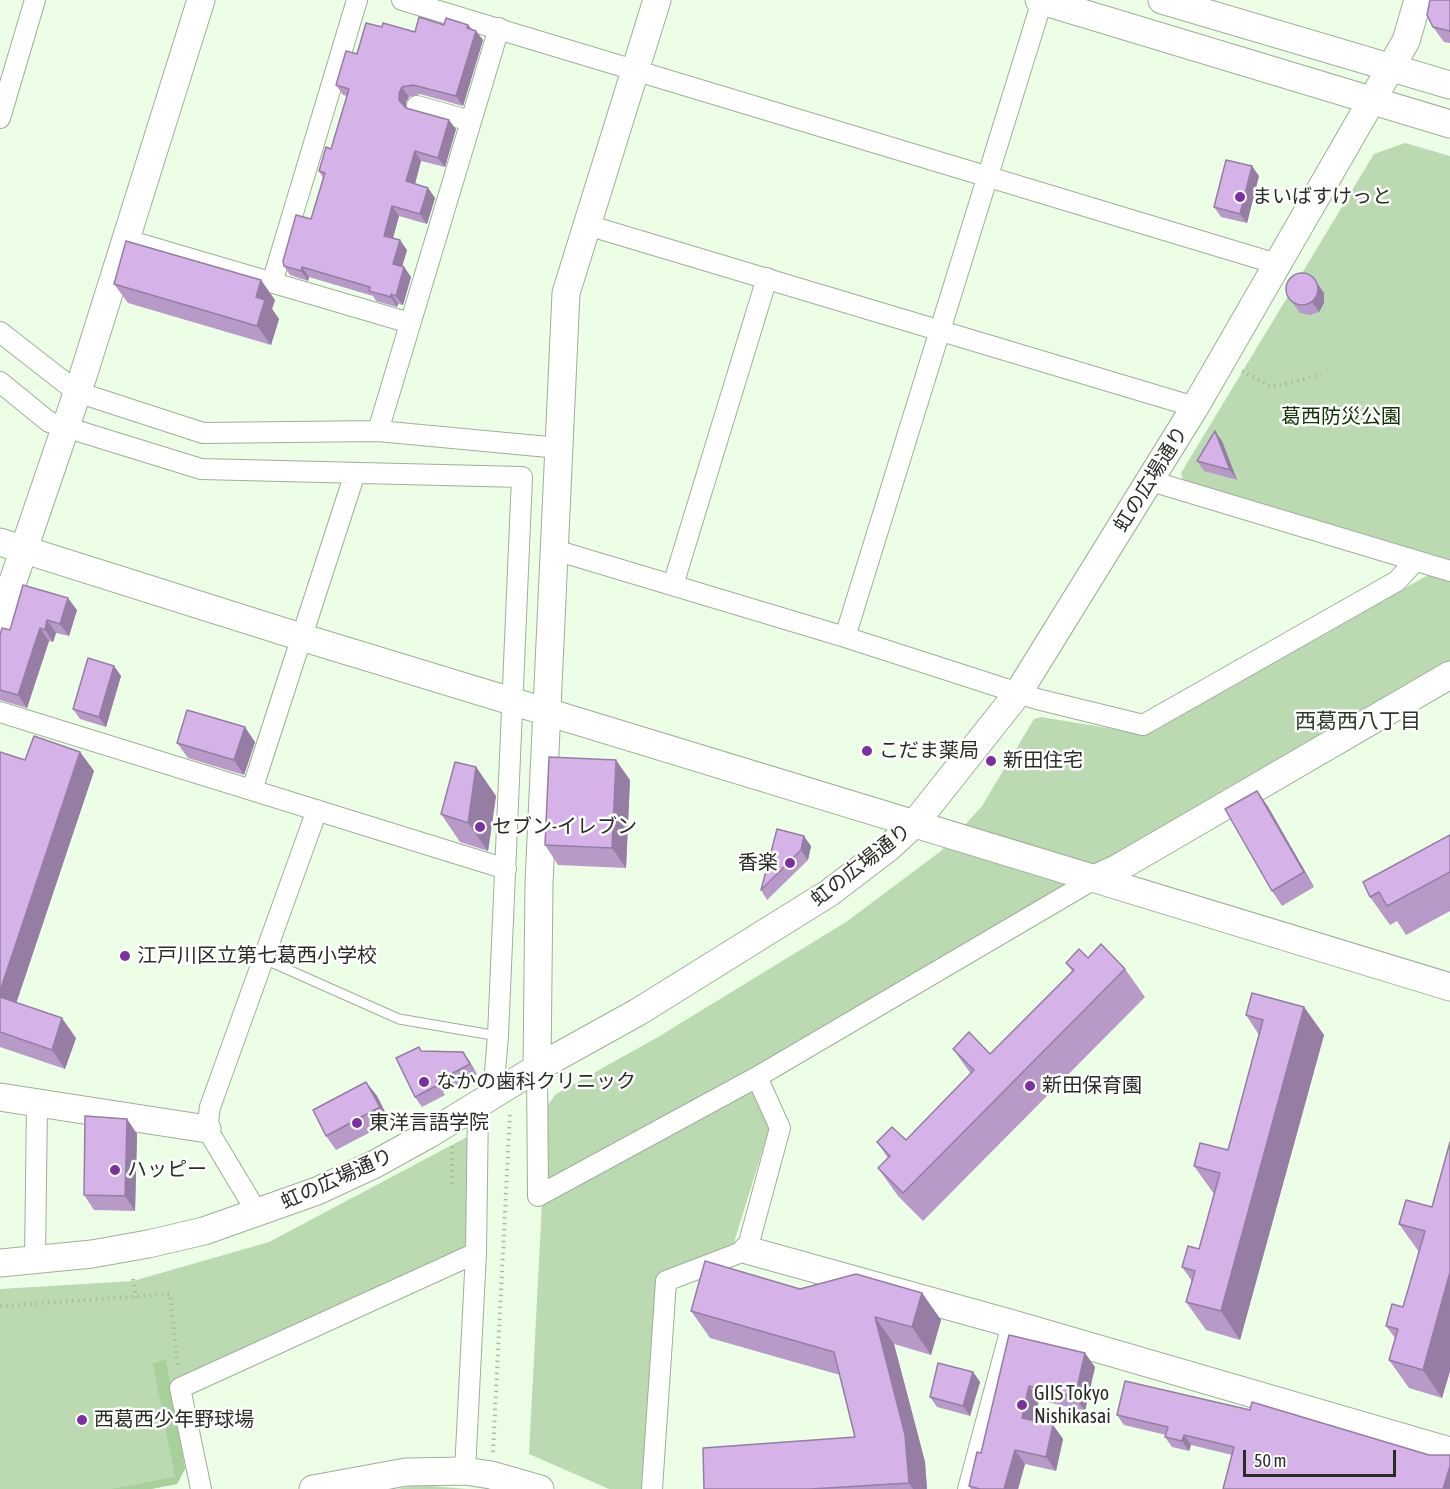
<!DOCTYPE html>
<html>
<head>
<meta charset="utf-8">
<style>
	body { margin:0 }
	#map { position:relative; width:1450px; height:1489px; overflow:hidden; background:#ecffe6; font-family:"Asap Condensed",sans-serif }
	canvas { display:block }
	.scale { position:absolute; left:1243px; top:1450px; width:153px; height:27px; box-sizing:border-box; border:3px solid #282e25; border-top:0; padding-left:8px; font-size:18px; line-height:21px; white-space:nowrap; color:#282e25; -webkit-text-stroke:4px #fff; paint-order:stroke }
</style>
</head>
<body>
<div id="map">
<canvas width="1450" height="1489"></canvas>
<div class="scale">50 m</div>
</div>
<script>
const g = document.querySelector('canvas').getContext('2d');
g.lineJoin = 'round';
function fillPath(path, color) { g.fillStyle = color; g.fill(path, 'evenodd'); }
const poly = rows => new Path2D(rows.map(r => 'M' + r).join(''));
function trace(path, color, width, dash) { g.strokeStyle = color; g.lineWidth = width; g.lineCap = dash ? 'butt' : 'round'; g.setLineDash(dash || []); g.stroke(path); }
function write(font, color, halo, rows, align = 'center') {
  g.font = font + ' "Asap Condensed","Noto Sans JP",sans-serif'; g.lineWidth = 5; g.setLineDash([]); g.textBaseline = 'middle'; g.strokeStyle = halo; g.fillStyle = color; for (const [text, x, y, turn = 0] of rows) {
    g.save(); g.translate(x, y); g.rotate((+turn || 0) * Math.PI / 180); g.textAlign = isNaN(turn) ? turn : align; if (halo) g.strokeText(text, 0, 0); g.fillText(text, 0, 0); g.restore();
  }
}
fillPath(poly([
	[1405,143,1450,156,1450,562,1184,484,1181,473,1374,154],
	[1430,574,1450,580,1450,662,748,1079,770,1126,732,1249,657,1278,644,1489,609,1489,529,1454,547,1106,556,1094,658,1037,846,922,941,851,982,806,1034,719,1041,717,1144,734],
	[465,1138,470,1138,475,1253,172,1384,185,1469,177,1484,151,1489,0,1489,0,1289,133,1281,269,1242],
	[417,1485,467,1489,397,1489]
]), '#bbdab1');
fillPath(poly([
	[166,1360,185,1469,177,1484,151,1489,111,1489,175,1477,153,1363]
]), '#a8d09b');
const lane = poly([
	[264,959,399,1019,498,1036]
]);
const street = poly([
	[402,0,1277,264],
	[417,106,471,121],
	[0,118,35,0],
	[587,225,1195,407],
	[127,240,410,323],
	[272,283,357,0],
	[0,332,77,392,203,433,378,431,559,448],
	[0,382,49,422,201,469,522,477,498,1036,493,1095],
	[378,431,499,28],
	[1151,481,1450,571],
	[555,550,845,637,1037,699,1143,725,1397,581,1415,561],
	[673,585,767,278],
	[845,637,1042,1],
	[0,712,506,869],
	[252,790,355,473],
	[537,1068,538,1196,757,1077,1096,878],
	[258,1214,207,1129,210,1107,317,810],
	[35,1261,37,1103],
	[465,1471,476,1253,478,1105],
	[201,1489,180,1388,476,1253],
	[652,1489,666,1281,747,1250,780,1128,757,1077],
	[968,1489,1010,1332]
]);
const secondary = poly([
	[1039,0,1450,124],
	[1162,0,1450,85],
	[0,542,301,637,1450,987],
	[0,619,83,376,201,0],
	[1096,878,1118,868,1450,675],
	[537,1068,539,883,566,293,657,0],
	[0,1097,207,1129],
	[747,1250,1013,1324,1450,1451],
	[0,1263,92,1254,148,1244,204,1231,317,1191,375,1164,431,1133,537,1068,638,1012,829,893,888,848,915,823,1018,693,1195,407,1406,41,1418,0],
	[313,1489,406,1472,465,1471,491,1475,540,1489]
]);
trace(lane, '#9eaf98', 11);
trace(street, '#9eaf98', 22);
trace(secondary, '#9eaf98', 29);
trace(poly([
	[1242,371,1271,387,1321,375],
	[452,1146,452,1187],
	[133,1279,136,1298],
	[0,1306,170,1294,178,1368],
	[493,1452,510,1112]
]), '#acbba7', 4, [1.5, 4.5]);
trace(lane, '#fff', 9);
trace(street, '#fff', 20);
trace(secondary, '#fff', 27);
fillPath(poly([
	[1450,0,1450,43,1444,42,1433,27],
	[444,25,468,25,472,29,476,31,483,40,463,106,420,94,409,97,406,102,406,107,456,129,445,167,421,161,415,184,428,188,435,198,427,224,399,216,393,238,407,250,402,267,404,267,411,277,403,305,398,304,397,307,376,301,373,296,309,277,308,281,290,275,284,266,311,219,323,178,319,171,331,149,347,96,343,95,336,85,357,54,382,27,415,32],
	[1259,176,1247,223,1221,217,1214,207],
	[114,284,275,300,272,309,279,319,271,345,128,303],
	[1324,293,1324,303,1319,312,1310,315,1300,313,1287,295],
	[1222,441,1237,480,1204,471,1197,461],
	[77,610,69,636,56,633,53,642,49,641,27,708,0,700,0,635,10,630],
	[114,666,121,676,106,727,80,719,73,709],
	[255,742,244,775,188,758,177,743],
	[0,752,25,760,80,752,94,771,16,1003,76,1038,65,1069,0,1047],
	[476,767,496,796,488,851,460,842,441,814],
	[630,780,626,868,558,865,545,845],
	[1267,805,1314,887,1282,906,1272,891],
	[777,829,811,846,808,860,767,900,761,890],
	[1450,835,1450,911,1406,935,1397,921,1390,925,1370,897],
	[1088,958,1125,969,1145,997,923,1221,898,1196,878,1168,888,1158,877,1142,906,1140,971,1074,953,1049,990,1054,1072,971,1066,963],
	[1304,1007,1324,1035,1240,1340,1206,1330,1186,1302,1192,1281,1182,1267,1199,1249,1214,1194,1194,1166,1228,1150,1259,1035,1246,1015],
	[422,1051,463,1052,477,1074,443,1092,445,1095,422,1107,415,1097],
	[366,1082,377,1096,390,1122,336,1150,326,1136],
	[127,1119,137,1134,135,1211,94,1210,84,1195],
	[1450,1142,1450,1371,1442,1398,1409,1388,1389,1360,1395,1338,1386,1326,1403,1307,1419,1252,1399,1224,1432,1207],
	[800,1289,922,1293,941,1320,931,1355,894,1344,925,1462,927,1489,704,1489,855,1437,840,1375,710,1338,691,1311],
	[1009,1335,1095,1367,1085,1411,1039,1400,1034,1420,1053,1425,1063,1439,1056,1471,1025,1464,1018,1489,971,1489,969,1486,981,1453],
	[973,1372,980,1382,970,1416,937,1407,930,1397],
	[1117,1415,1429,1455,1232,1455,1191,1445,1189,1451,1172,1447,1165,1437,1166,1435,1124,1425]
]), '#b79ac8');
fillPath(poly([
	[468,25,475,34,476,31,483,40,463,106,456,96],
	[402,87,409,97,406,102,406,110,399,100,399,93],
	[449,120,456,129,445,167,438,158],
	[415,151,421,161,413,191,406,181],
	[1252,166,1259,176,1247,223,1240,214],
	[428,188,435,198,427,224,420,214],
	[392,206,399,216,391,245,384,236],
	[400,240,407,250,400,274,393,264],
	[302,267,309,277,308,281,301,271],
	[404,267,411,277,403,305,396,296],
	[261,280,275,300,272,309,279,319,271,345,257,326,256,297],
	[1317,283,1324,293,1324,303,1319,312,1312,302],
	[391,294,398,304,397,307,391,297],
	[1215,431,1222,441,1237,480,1230,470],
	[68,598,77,610,69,636,60,624],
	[47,620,56,633,53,642,45,630],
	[40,628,49,641,27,708,18,695],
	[114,666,121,676,106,727,99,717],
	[245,727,255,742,244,775,234,760],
	[80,752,94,771,12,1016,0,999,0,991],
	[616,760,630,780,626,868,612,848],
	[476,767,496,796,488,851,468,823],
	[1257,791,1267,805,1314,887,1304,872],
	[804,836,811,846,808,860,801,850],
	[1304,1007,1324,1035,1240,1340,1221,1311],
	[62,1018,76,1038,65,1069,52,1050],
	[463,1052,470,1062,477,1074,470,1064],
	[366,1082,377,1096,390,1122,380,1107],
	[127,1119,137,1134,135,1211,125,1196],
	[1450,1272,1450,1371,1442,1398,1423,1370],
	[922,1293,941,1320,931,1355,912,1327],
	[875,1317,894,1344,925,1462,927,1489,913,1489,909,1483],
	[1085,1353,1095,1367,1085,1411,1075,1397],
	[973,1372,980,1382,970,1416,963,1406],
	[1029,1386,1039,1400,1032,1431,1022,1418],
	[1053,1425,1063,1439,1056,1471,1046,1457],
	[1184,1435,1191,1445,1189,1451,1182,1441],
	[1015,1450,1025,1464,1018,1489,1004,1489],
	[1450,1466,1450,1489,1443,1489]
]), '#957da3');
const building = poly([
	[1430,0,1450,0,1450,31,1433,27,1427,15,1430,0],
	[419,17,444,25,446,18,468,25,467,28,476,31,456,96,413,85,402,87,399,93,399,100,406,108,449,120,438,158,415,151,406,181,428,188,420,214,392,206,384,236,400,240,393,264,404,267,396,296,391,294,391,297,369,291,370,287,302,267,301,271,284,266,283,261,296,215,311,219,325,173,319,171,326,147,331,149,349,89,336,85,346,51,357,54,366,23,382,27,383,23,415,32,419,17],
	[1226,160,1252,166,1240,214,1214,207,1226,160],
	[126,241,261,280,256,297,265,300,257,326,114,284,126,241],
	'1286 289a16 16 0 1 1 32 0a16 16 0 1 1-32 0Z',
	[1215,431,1230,470,1197,461,1215,431],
	[23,585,68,598,60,624,47,620,45,630,40,628,18,695,0,690,0,635,2,628,10,630,23,585],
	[88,658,114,666,99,717,73,709,88,658],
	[187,710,245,727,234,760,177,743,187,710],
	[34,736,80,752,0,991,0,752,25,760,34,736],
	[549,757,616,760,612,848,545,845,549,757],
	[455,762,476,767,468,823,441,814,455,762],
	[1257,791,1304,872,1272,891,1225,809,1257,791],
	[777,829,804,836,801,850,761,890,777,829],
	[1450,835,1450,872,1387,906,1379,892,1370,897,1363,882,1450,835],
	[1101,944,1125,969,903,1193,878,1168,890,1156,877,1142,892,1127,906,1140,974,1070,953,1049,969,1032,990,1054,1074,970,1066,963,1079,949,1088,958,1101,944],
	[1252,993,1304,1007,1221,1311,1186,1302,1195,1271,1182,1267,1188,1246,1199,1249,1220,1173,1194,1166,1200,1143,1228,1150,1263,1020,1246,1015,1252,993],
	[0,997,62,1018,52,1050,0,1032,0,997],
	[419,1047,421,1051,463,1052,470,1064,436,1082,438,1085,415,1097,396,1058,419,1047],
	[366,1082,380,1107,326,1136,313,1110,366,1082],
	[85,1116,127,1119,125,1196,84,1195,85,1116],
	[1450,1142,1450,1272,1423,1370,1389,1360,1398,1329,1386,1326,1392,1304,1403,1307,1425,1231,1399,1224,1406,1200,1432,1207,1450,1142],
	[705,1261,800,1289,856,1274,922,1293,912,1327,875,1317,905,1435,909,1483,811,1489,704,1489,703,1448,855,1437,834,1352,691,1311,705,1261],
	[1009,1335,1085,1353,1075,1397,1029,1386,1022,1418,1053,1425,1046,1457,1015,1450,1004,1489,980,1489,969,1486,977,1452,981,1453,1009,1335],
	[938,1363,973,1372,963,1406,930,1397,938,1363],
	[1125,1381,1250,1410,1252,1402,1429,1455,1450,1455,1450,1466,1443,1489,1223,1489,1234,1447,1184,1435,1182,1441,1165,1437,1168,1427,1117,1415,1125,1381]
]);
fillPath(building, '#d5b3e9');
trace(building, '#957da3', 1.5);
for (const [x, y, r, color] of [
	[1240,197,6,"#7c2fa0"],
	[867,751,6,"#7c2fa0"],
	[991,761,6,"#7c2fa0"],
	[480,827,6,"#7c2fa0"],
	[790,863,6,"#7c2fa0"],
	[125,956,6,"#7c2fa0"],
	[424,1082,6,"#7c2fa0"],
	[1030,1086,6,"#7c2fa0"],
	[357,1123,6,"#7c2fa0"],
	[115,1170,6,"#7c2fa0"],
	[1022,1405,6,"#7c2fa0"],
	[82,1420,6,"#7c2fa0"]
]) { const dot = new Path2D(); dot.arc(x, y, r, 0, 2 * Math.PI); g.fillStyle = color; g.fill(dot); trace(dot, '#fff', 2); }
write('20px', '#282e25', '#fff', [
	["まいばすけっと",1252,197],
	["こだま薬局",879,751],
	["新田住宅",1003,761],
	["セブン-イレブン",492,827],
	["香楽",778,863,"right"],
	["江戸川区立第七葛西小学校",137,956],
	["なかの歯科クリニック",436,1082],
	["新田保育園",1042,1086],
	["東洋言語学院",369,1123],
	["ハッピー",127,1170],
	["GIIS Tokyo",1034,1394],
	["Nishikasai",1034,1417],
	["西葛西少年野球場",94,1420]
], 'left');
write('20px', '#0e3400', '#fff', [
	["葛西防災公園",1341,417]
]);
write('20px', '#282e25', '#fff', [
	["虹の広場通り",1151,479,-58],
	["虹の広場通り",861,865,-38],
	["虹の広場通り",337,1179,-24]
]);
write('21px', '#2b3926', '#fff', [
	["西葛西八丁目",1358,721]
]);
</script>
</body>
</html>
